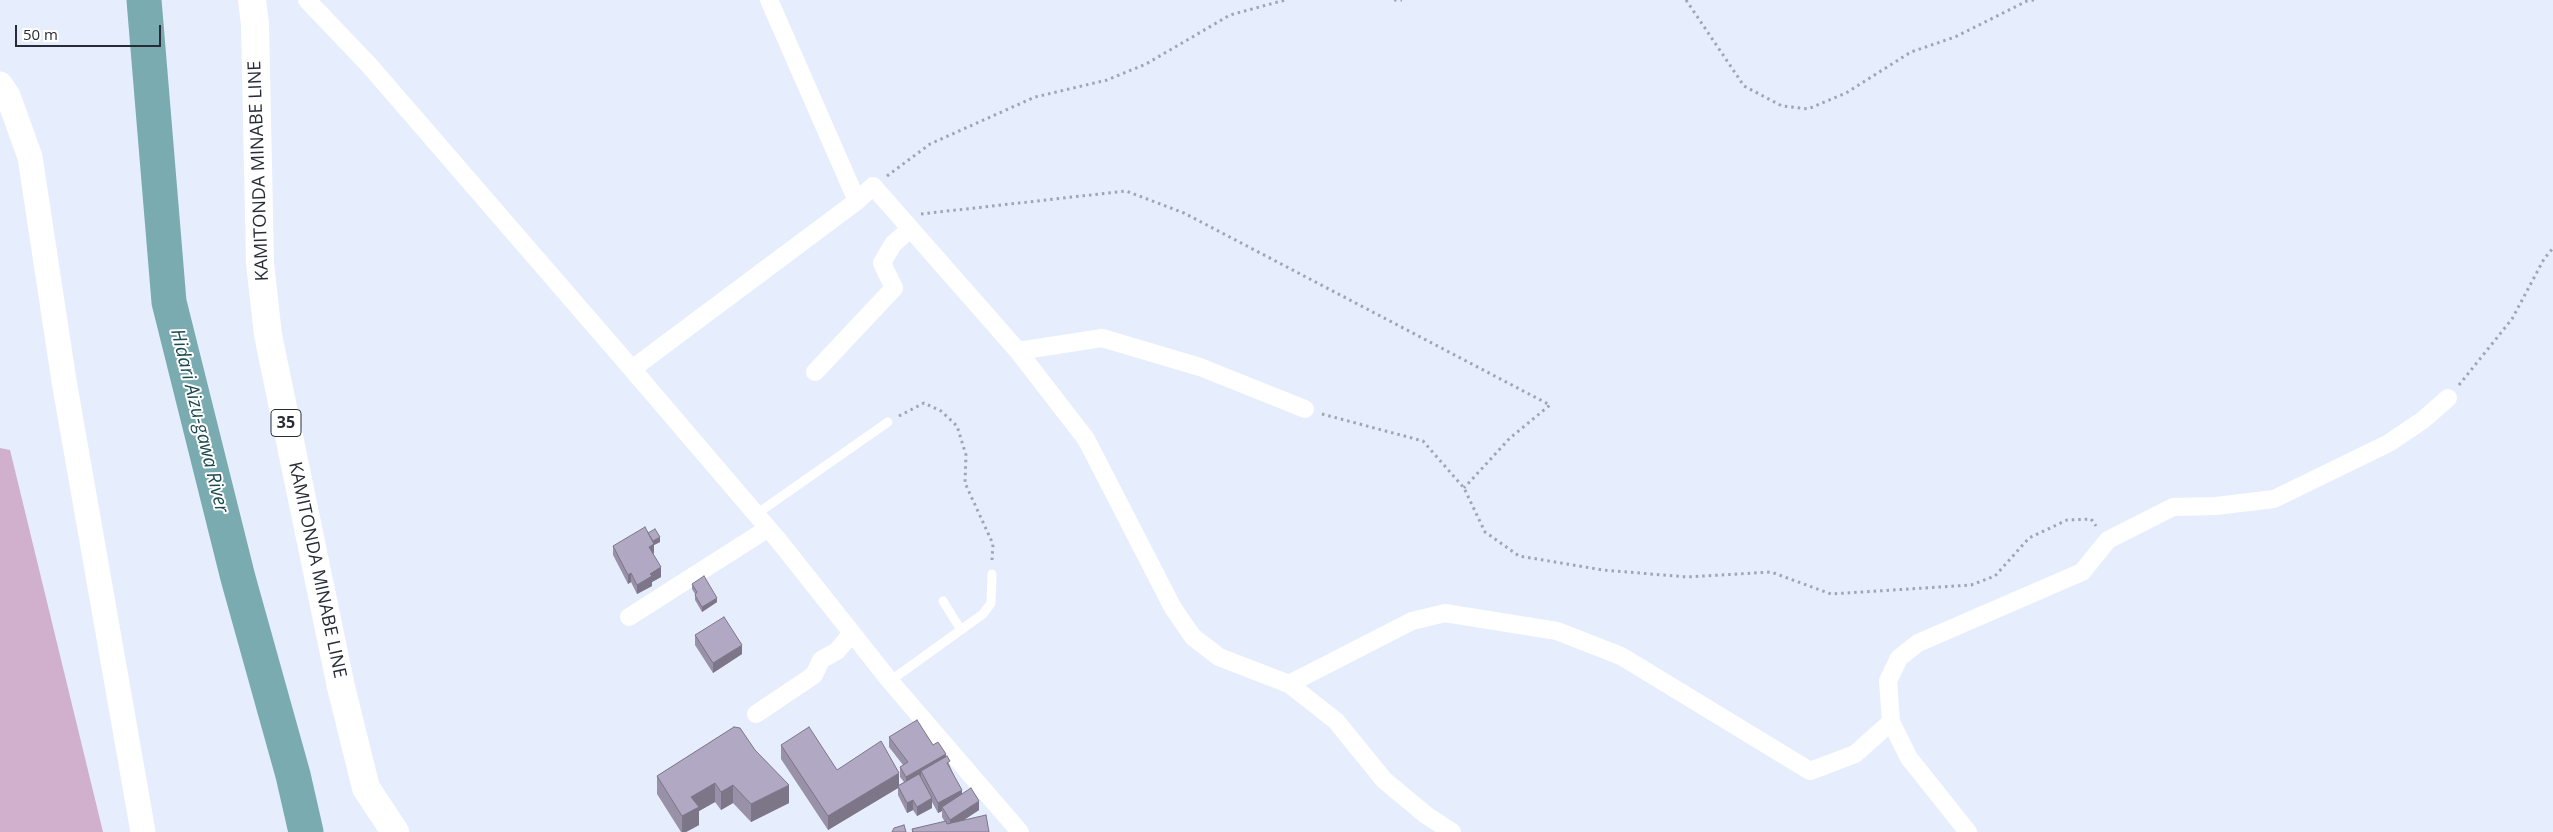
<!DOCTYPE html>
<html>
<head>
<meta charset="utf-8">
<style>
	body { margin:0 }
	#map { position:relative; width:2553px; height:832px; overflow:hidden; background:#e6edfd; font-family:"Open Sans",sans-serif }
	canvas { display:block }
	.scale { position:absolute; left:15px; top:25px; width:146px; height:22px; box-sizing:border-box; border:2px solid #282c36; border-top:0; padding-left:6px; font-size:15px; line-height:18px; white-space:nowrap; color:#282c36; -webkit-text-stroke:4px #fff; paint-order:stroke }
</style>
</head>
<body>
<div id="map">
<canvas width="2553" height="832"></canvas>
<div class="scale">50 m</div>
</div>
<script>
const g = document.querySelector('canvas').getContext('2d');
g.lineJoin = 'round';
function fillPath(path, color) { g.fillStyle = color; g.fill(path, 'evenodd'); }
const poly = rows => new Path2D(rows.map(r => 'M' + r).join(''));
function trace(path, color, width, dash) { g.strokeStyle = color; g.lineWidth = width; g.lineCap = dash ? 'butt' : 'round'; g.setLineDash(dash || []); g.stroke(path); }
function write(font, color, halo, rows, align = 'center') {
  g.font = font + ' "Open Sans",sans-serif'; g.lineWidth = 4; g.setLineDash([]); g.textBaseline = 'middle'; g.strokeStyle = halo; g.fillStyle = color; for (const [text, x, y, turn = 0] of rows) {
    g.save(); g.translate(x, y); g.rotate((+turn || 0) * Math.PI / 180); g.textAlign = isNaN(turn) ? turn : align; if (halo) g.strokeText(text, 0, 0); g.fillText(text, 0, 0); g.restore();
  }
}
fillPath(poly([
	[0,448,10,450,103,832,0,832]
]), '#d0b0cd');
trace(poly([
	[144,0,169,302,238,578,293,775,306,832]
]), '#79abb0', 35);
trace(poly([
	[1394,0,1402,0],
	[1686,0,1744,86,1782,106,1808,109,1846,93,1911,52,1955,37,2027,1,2034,0],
	[887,176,930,144,1035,97,1107,80,1146,64,1230,15,1285,0],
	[921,214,1126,191,1184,213,1550,405,1510,438,1464,488],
	[2459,385,2512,319,2544,259,2553,248],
	[1322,414,1423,441,1464,488,1485,532,1519,556,1603,570,1687,577,1771,572,1831,594,1971,585,1995,576,2029,538,2067,520,2091,519,2096,526],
	[899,416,924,403,941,411,957,426,966,455,965,483,993,544,992,560]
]), '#a0a5b3', 3, [2.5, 4]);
trace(poly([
	[755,515,888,422],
	[943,601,961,630],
	[890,681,983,614,991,603,992,574]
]), '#fff', 9);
trace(poly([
	[307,0,369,65,632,369,779,541,890,681,1020,832],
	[769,0,857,201],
	[1018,351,1102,338,1200,367,1305,409],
	[632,369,857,201,873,186,1018,351,1086,439,1173,608,1193,637,1219,657,1289,684,1336,721,1384,780,1426,815,1452,832],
	[815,372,894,288,882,263,893,244,910,229],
	[629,617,767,529],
	[1289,684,1412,621,1445,613,1557,631,1621,656,1810,771,1855,754,1891,722],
	[756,714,814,675,821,660,837,651,852,633],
	[1968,832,1909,758,1891,722,1888,681,1899,658,1918,643,2082,572,2108,540,2173,507,2216,506,2274,499,2389,443,2423,420,2448,398]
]), '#fff', 18);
trace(poly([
	[0,84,8,96,30,157,64,381,143,832]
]), '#fff', 25);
trace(poly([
	[252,0,255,24,260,263,268,335,341,687,366,788,395,832]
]), '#fff', 28);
fillPath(poly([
	[648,533,660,542,654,545,654,553,653,554,661,577,652,582,652,586,637,594,631,582,628,584,613,555,613,546],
	[692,584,717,602,702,612,695,600,695,594,692,589],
	[695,635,742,654,713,673,695,645],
	[734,727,789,803,751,822,733,803,721,810,715,802,699,811,699,825,686,832,681,832,657,794,657,776],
	[889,737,933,745,946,757,962,794,979,810,964,820,989,832,912,832,912,829,945,822,942,817,942,811,938,813,932,802,932,808,917,816,913,810,907,813,898,795,898,788,828,830,781,759,781,745,837,770,899,785,904,782,900,777,900,767,903,765,889,747]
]), '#9891a8');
fillPath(poly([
	[660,537,660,542,654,545,654,553,649,557,649,547,653,541],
	[661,567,661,577,652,582,652,586,637,594,637,585,650,574],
	[631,573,631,582,628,584,628,575],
	[717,598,717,602,702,612,702,607],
	[742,645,742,654,713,673,713,663],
	[946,754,946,763,921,771,921,778,906,786,906,777],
	[899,773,899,787,898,786,898,788,828,830,828,816],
	[715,783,715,802,699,811,699,825,686,832,682,832,682,816,691,797],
	[733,785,733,803,721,810,721,792],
	[789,785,789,803,751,822,751,804],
	[962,790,962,799,942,807,942,811,938,813,938,803],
	[932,798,932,808,917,816,917,807],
	[913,800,913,810,907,813,907,803],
	[979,801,979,810,950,829,950,820]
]), '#7c7688');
const building = poly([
	[645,527,654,544,649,547,661,567,650,574,652,576,637,585,631,573,628,575,613,546,645,527],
	[655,529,660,537,653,541,648,533,655,529],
	[704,576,717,598,702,607,695,595,697,592,692,584,704,576],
	[724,617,742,645,713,663,695,635,724,617],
	[917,720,933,745,938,742,946,754,906,777,900,767,908,762,889,737,917,720],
	[734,727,740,728,755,750,789,785,751,804,733,785,721,792,715,783,691,797,699,807,682,816,657,776,734,727],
	[809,727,837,770,881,741,899,773,828,816,781,745,809,727],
	[947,756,950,761,947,763,962,790,938,803,921,771,947,756],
	[919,774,932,798,917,807,913,800,907,803,898,786,919,774],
	[971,788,979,801,950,820,942,807,971,788],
	[986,815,989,832,913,832,912,829,946,821,947,824,986,815],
	[904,825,906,832,892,832,894,828,904,825]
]);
fillPath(building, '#b1a9c3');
trace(building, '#7c7688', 1);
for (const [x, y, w] of [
	[286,423,30]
]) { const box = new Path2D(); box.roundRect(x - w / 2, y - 13.5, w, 27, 4); g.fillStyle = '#fff'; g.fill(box); trace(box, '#282c36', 1); }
write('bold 16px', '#282c36', null, [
	["35",286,423]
]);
write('18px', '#282c36', '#fff', [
	["KAMITONDA MINABE LINE",259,171,-92],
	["KAMITONDA MINABE LINE",317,570,78]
]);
write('italic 19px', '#1c494e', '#fff', [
	["Hidari Aizu-gawa River",199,421,76]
]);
</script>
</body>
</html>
